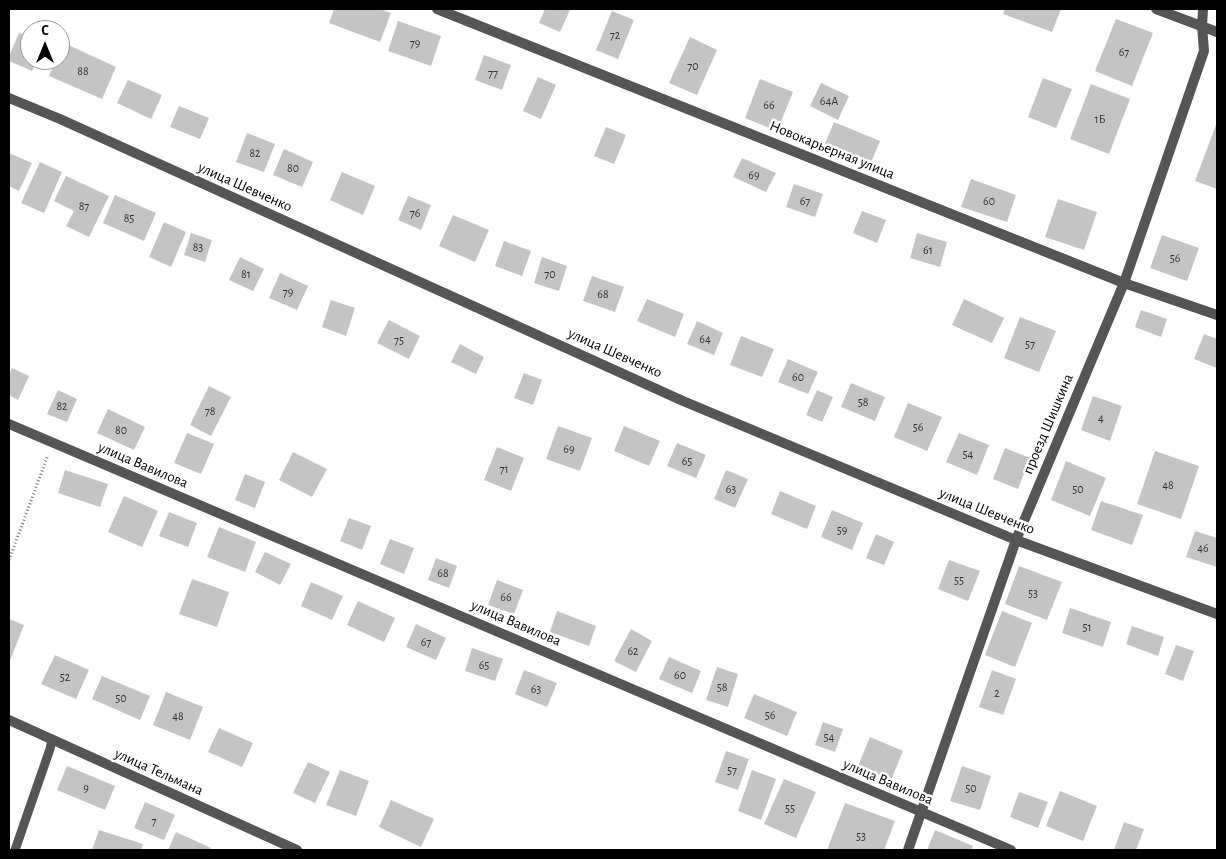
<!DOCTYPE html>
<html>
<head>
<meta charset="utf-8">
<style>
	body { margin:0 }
	#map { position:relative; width:1226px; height:859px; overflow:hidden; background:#fff; font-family:"Alegreya Sans",sans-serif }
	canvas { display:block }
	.frame { position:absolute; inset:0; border:10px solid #000; pointer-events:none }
	.north { position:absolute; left:20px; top:20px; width:50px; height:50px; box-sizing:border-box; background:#fff; border:1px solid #999; border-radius:50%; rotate:0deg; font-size:14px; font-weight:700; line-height:20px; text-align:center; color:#000 }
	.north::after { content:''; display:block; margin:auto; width:18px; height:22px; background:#000; clip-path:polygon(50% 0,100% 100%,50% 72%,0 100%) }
</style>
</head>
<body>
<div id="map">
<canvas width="1226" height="859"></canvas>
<div class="frame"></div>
<div class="north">С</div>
</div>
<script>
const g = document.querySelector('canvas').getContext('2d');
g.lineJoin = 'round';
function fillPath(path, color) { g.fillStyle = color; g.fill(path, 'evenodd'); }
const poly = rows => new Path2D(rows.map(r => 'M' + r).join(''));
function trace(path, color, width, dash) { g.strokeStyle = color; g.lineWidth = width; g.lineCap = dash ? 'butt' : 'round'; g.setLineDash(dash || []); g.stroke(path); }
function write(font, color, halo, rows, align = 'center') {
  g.font = font + ' "Alegreya Sans",sans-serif'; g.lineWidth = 5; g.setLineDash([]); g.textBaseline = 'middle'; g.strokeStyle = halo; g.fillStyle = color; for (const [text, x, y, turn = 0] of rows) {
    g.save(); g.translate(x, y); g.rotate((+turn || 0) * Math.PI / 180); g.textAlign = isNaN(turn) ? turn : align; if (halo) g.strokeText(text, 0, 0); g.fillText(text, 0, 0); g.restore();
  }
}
fillPath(poly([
	[334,9,380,9,391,13,380,42,329,23],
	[545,9,570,10,560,32,539,23],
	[1005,9,1061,9,1052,32,1003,14],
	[612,11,634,20,618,59,596,50],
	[1116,19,1153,33,1132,86,1095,71],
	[398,21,441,36,431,66,388,51],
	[19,33,30,38,30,60,37,60,32,71,9,61,9,56],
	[690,37,717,50,697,95,669,83],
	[64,43,116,67,102,99,49,76,56,60,60,60,60,52],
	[484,55,511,65,502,90,475,80],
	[538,77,556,85,541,119,523,111],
	[1043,78,1072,89,1056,128,1028,117],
	[760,79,793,92,777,131,745,118],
	[128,80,162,95,151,119,117,103],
	[821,83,849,96,838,120,810,106],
	[1091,84,1130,99,1109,154,1070,139],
	[179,106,209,118,200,139,170,127],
	[834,122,880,141,869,167,823,148],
	[1217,122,1217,189,1195,181],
	[606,127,626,135,614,164,594,156],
	[247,133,275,144,264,172,236,162],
	[284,149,313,162,302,187,273,175],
	[9,153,32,163,19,191,9,186],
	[742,158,776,173,766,192,733,177],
	[40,162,62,172,44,213,21,203],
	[342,172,375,186,363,215,330,200],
	[66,176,109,196,89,237,66,226,74,211,54,201],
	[971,179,1016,195,1007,222,961,207],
	[794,184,823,194,815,217,786,207],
	[115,195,156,213,144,241,103,223],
	[408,196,431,205,421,230,398,220],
	[1058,199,1097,212,1084,250,1045,237],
	[862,211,886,220,877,243,853,233],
	[453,215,489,230,475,262,439,246],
	[164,222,186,232,171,267,149,257],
	[191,233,212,240,205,262,184,255],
	[917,233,947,242,940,267,910,258],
	[1162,235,1199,248,1187,281,1150,268],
	[504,241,531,251,522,276,495,266],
	[240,257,264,269,253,291,229,280],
	[542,257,567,266,559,291,534,283],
	[280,273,308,286,297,310,269,298],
	[592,276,624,287,615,312,583,301],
	[647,299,684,314,675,337,637,321],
	[964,299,1004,318,992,343,952,325],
	[331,300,355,308,346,336,322,327],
	[1141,310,1167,319,1161,337,1135,327],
	[1020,317,1056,331,1039,372,1004,358],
	[389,320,420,336,409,359,377,343],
	[697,321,723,333,714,355,687,344],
	[1204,334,1217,339,1217,368,1194,359],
	[741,336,774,349,762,377,730,365],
	[460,344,484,357,476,374,451,362],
	[788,359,818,372,808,394,778,382],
	[12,368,29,376,18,400,9,395,9,376],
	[524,373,542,380,533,405,514,398],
	[851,383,885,397,875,421,841,407],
	[209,386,231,397,211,436,190,425],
	[58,390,77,399,67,422,47,414],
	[817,390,833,397,822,422,806,415],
	[1093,396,1122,406,1110,441,1081,430],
	[908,403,942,417,927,451,894,437],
	[108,409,145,427,134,450,97,433],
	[558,426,592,438,580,471,546,459],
	[624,426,660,441,649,466,614,451],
	[187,433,214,444,201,474,174,463],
	[959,433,989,445,977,475,946,462],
	[677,443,706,455,696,478,667,466],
	[497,447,524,458,511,491,484,480],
	[1005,448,1030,458,1018,489,993,479],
	[1155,451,1199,466,1181,519,1137,504],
	[293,452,327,469,312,497,279,480],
	[1066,461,1106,478,1090,516,1051,500],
	[65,470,108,484,100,507,58,493],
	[726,470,748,479,735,508,714,499],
	[245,474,265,482,255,508,235,500],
	[780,491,816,506,807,529,771,514],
	[124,496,158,511,142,547,108,532],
	[1101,501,1143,515,1132,545,1091,530],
	[832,510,863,523,852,550,821,537],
	[169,512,197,523,188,547,159,536],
	[349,518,371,526,362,550,340,541],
	[219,527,256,542,245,572,207,557],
	[1195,531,1217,538,1217,567,1186,557],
	[876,534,894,542,884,565,866,558],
	[390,539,414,548,404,574,380,564],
	[265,552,291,564,280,585,255,572],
	[436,558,457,566,449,588,428,580],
	[949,560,980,571,968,601,938,589],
	[1019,566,1062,582,1047,620,1005,604],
	[192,579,229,592,217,627,179,614],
	[497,580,523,590,514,614,488,605],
	[311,582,343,596,332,620,301,606],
	[358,601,395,618,384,642,347,625],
	[1070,608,1111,622,1103,647,1062,633],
	[557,611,596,626,589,646,550,632],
	[1002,611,1032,623,1015,667,985,655],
	[9,619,24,625,9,663],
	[416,624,446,638,436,660,406,647],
	[1132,626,1164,637,1158,656,1126,644],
	[631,629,652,641,636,672,614,661],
	[1176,645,1194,651,1183,681,1165,674],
	[472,648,503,659,495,681,465,671],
	[55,655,89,670,76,699,41,684],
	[669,657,701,671,692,693,659,679],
	[717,667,738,674,728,707,706,700],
	[524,670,557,683,547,707,515,694],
	[992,670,1016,679,1003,715,979,707],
	[102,676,150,696,140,720,92,699],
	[166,692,203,707,190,740,153,725],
	[754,694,797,712,787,736,744,718],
	[823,722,843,729,835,752,815,745],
	[219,728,253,743,242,767,208,752],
	[870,737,903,751,891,780,858,766],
	[726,751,749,759,738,790,715,782],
	[308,762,330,772,315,803,293,793],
	[67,766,115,786,105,810,57,790],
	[962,766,991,776,980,810,950,801],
	[340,770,369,781,356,816,326,805],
	[752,770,776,779,761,820,738,811],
	[784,779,816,792,796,838,764,824],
	[1060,791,1097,806,1083,841,1046,826],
	[1019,792,1048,802,1038,828,1010,817],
	[391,800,434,819,421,847,379,827],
	[145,802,175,815,164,840,134,828],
	[845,803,895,821,884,850,827,850],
	[1124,822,1144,829,1136,850,1114,850],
	[99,830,143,844,141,850,92,850],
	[935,830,973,846,971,850,927,850],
	[176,832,211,848,209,850,168,850]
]), '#c4c4c4');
trace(poly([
	[9,560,48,455]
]), '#777', 3, [1, 2.5]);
trace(poly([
	[15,850,50,749,52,739]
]), '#555', 9);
trace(poly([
	[437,9,1124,283,1217,315],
	[1156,9,1217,32],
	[9,98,60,119,683,401,1016,540,1217,614],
	[9,424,1011,850],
	[9,720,297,850],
	[908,850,1016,540,1124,283,1204,51,1202,26,1203,9]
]), '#555', 10);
write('12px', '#313131', null, [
	["72",615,35],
	["79",415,43],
	["67",1124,52],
	["70",693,66],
	["88",83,71],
	["77",493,73],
	["64А",829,101],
	["66",769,105],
	["1Б",1100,119],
	["82",255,153],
	["80",293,168],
	["69",754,175],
	["67",805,201],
	["60",989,201],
	["87",84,206],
	["76",415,213],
	["85",129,218],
	["83",198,247],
	["61",928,250],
	["56",1175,258],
	["81",246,274],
	["70",550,274],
	["79",288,292],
	["68",603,294],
	["64",705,339],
	["75",399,340],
	["57",1030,344],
	["60",798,377],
	["58",863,402],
	["82",62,406],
	["78",210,411],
	["4",1101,418],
	["56",918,427],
	["80",121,430],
	["69",569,449],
	["54",968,454],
	["65",687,461],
	["71",504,469],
	["48",1168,485],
	["63",731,489],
	["50",1078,489],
	["59",842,530],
	["46",1203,548],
	["68",443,573],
	["55",959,580],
	["53",1033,593],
	["66",506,597],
	["51",1087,627],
	["67",426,642],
	["62",633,651],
	["65",484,665],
	["60",680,675],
	["52",65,677],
	["58",722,687],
	["63",536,689],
	["2",997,693],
	["50",121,698],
	["56",770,715],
	["48",178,716],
	["54",829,737],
	["57",732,770],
	["9",86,788],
	["50",971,788],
	["55",790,808],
	["7",154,821],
	["53",861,836]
]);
write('15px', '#000', '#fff', [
	["Новокарьерная улица",832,150,22],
	["улица Шевченко",245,187,24],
	["улица Шевченко",615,353,24],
	["проезд Шишкина",1048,424,-67],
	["улица Вавилова",143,465,23],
	["улица Шевченко",987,511,22],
	["улица Вавилова",516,623,23],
	["улица Тельмана",159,772,24],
	["улица Вавилова",888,782,23]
]);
</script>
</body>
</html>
